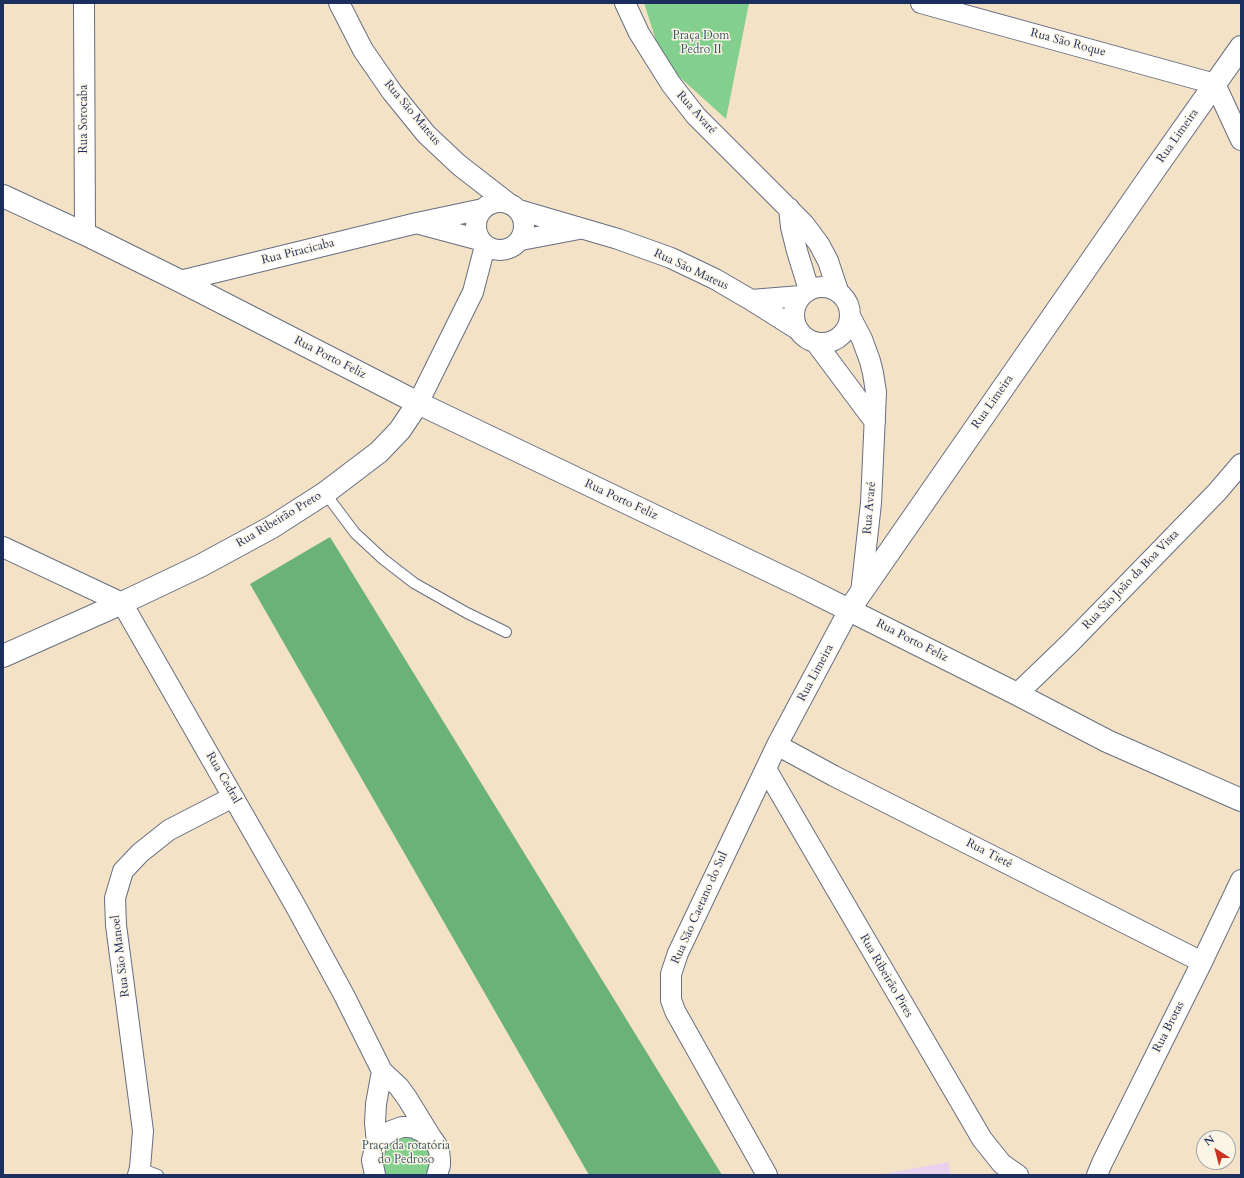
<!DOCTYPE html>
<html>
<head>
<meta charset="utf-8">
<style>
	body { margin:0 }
	#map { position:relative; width:1244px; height:1178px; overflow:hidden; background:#f3e2c5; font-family:Cardo,serif }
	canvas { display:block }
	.frame { position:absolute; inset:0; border:4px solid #1b2f5e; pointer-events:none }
	.north { position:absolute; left:1196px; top:1130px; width:40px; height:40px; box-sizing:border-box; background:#fcf5e5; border:1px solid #a2a6af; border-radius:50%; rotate:324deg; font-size:11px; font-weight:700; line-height:16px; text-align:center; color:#1b2f5e }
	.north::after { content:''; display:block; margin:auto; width:14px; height:18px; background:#c8321e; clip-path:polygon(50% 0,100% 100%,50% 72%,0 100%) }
</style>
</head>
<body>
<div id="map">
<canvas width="1244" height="1178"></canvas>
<div class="frame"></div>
<div class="north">N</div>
</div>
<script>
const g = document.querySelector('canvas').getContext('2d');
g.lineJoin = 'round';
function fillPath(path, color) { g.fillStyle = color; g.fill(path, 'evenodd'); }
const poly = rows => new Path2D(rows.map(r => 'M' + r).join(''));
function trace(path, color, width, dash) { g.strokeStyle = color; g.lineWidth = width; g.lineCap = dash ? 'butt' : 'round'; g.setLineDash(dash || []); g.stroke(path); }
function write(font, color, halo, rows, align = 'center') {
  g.font = font + ' Cardo,serif'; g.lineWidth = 3; g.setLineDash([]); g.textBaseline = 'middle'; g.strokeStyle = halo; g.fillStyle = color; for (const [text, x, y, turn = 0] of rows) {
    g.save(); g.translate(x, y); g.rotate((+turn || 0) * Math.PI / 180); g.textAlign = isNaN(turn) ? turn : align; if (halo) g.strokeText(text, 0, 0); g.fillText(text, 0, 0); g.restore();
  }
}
fillPath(poly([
	[948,1162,951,1175,878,1175]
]), '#e8d2ee');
fillPath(poly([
	[644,3,749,3,726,119,663,62],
	[395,1133,429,1142,432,1175,379,1175,375,1165]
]), '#83cf8d');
fillPath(poly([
	[330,537,722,1175,589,1175,250,584]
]), '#6ab278');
const service = poly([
	[325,493,355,533,383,559,414,583,467,613,506,632],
	[140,1168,158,1175]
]);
const minor = poly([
	[84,3,85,234],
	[339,3,363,50,392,92,426,134,459,165,508,203],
	[625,3,639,33,671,84,696,116,804,224,819,244,828,261,838,291],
	[921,3,1215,84,1241,140],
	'476 226a24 24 0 1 1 48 0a24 24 0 1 1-48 0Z',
	[789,208,791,227,797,251,809,290],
	[519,210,618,239,671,258,715,279,751,300,797,329],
	[420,224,480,240],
	[521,240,579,229],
	[180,281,417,223,483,209],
	'794 315a28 28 0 1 1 56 0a28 28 0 1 1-56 0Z',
	[751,300,801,296],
	[850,316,862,339,870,361,873,373,876,392,871,503,861,593],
	[816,343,875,422],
	[418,403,473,292,485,246],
	[3,547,122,603,295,905,344,995,382,1071,399,1087,407,1098,431,1137],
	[1017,694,1069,644,1147,564,1217,492,1241,464],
	[777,745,834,776,1202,962],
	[766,769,982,1139,1002,1164,1018,1175],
	[377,1143,375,1123,376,1104,382,1071],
	[138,1175,140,1168,143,1131,116,925,115,898,123,871,140,853,169,830,233,797],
	[375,1175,372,1160,375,1149,377,1143,383,1136,391,1131,402,1127,408,1127,414,1128,425,1133,431,1137,436,1144,439,1150,440,1160,440,1165,437,1175],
	[767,1175,675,1011,671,1000,671,974,678,953,777,745,849,610],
	[1097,1175,1102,1163,1202,962,1241,880]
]);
const tertiary = poly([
	[3,196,85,234,180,281,418,403],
	[849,610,1017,694,1107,741,1241,800]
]);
const secondary = poly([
	[3,656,122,603,200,566,272,527,325,493,379,452,400,430,418,403,799,585,849,610,1155,169,1241,47]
]);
trace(service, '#676e82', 12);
trace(minor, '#676e82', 22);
trace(tertiary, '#676e82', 24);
trace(secondary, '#676e82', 24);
trace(service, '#fff', 10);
trace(minor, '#fff', 20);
trace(tertiary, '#fff', 22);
trace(secondary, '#fff', 22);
write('12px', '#35576a', '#fcf5e5', [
	["Praça Dom",701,36],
	["Pedro II",701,50],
	["Praça da rotatória",406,1146],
	["do Pedroso",406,1160]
]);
write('12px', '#1b2f5e', '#fcf5e5', [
	["Rua São Roque",1068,43,15],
	["Rua São Mateus",412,113,50],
	["Rua Avaré",696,113,48],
	["Rua Sorocaba",84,119,-90],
	["Rua Limeira",1178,136,-55],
	["Rua Piracicaba",298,252,-14],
	["Rua São Mateus",691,270,25],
	["Rua Porto Feliz",330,358,27],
	["Rua Limeira",993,402,-55],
	["Rua Porto Feliz",621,500,25],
	["Rua Avaré",870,508,-85],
	["Rua Ribeirão Preto",279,520,-31],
	["Rua São João da Boa Vista",1131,580,-46],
	["Rua Porto Feliz",912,641,27],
	["Rua Limeira",816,673,-62],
	["Rua Cedral",223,778,60],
	["Rua Tietê",989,854,27],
	["Rua São Caetano do Sul",700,908,-66],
	["Rua São Manoel",121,956,-97],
	["Rua Ribeirão Pires",886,976,60],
	["Rua Brotas",1169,1027,-63]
]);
</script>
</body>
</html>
